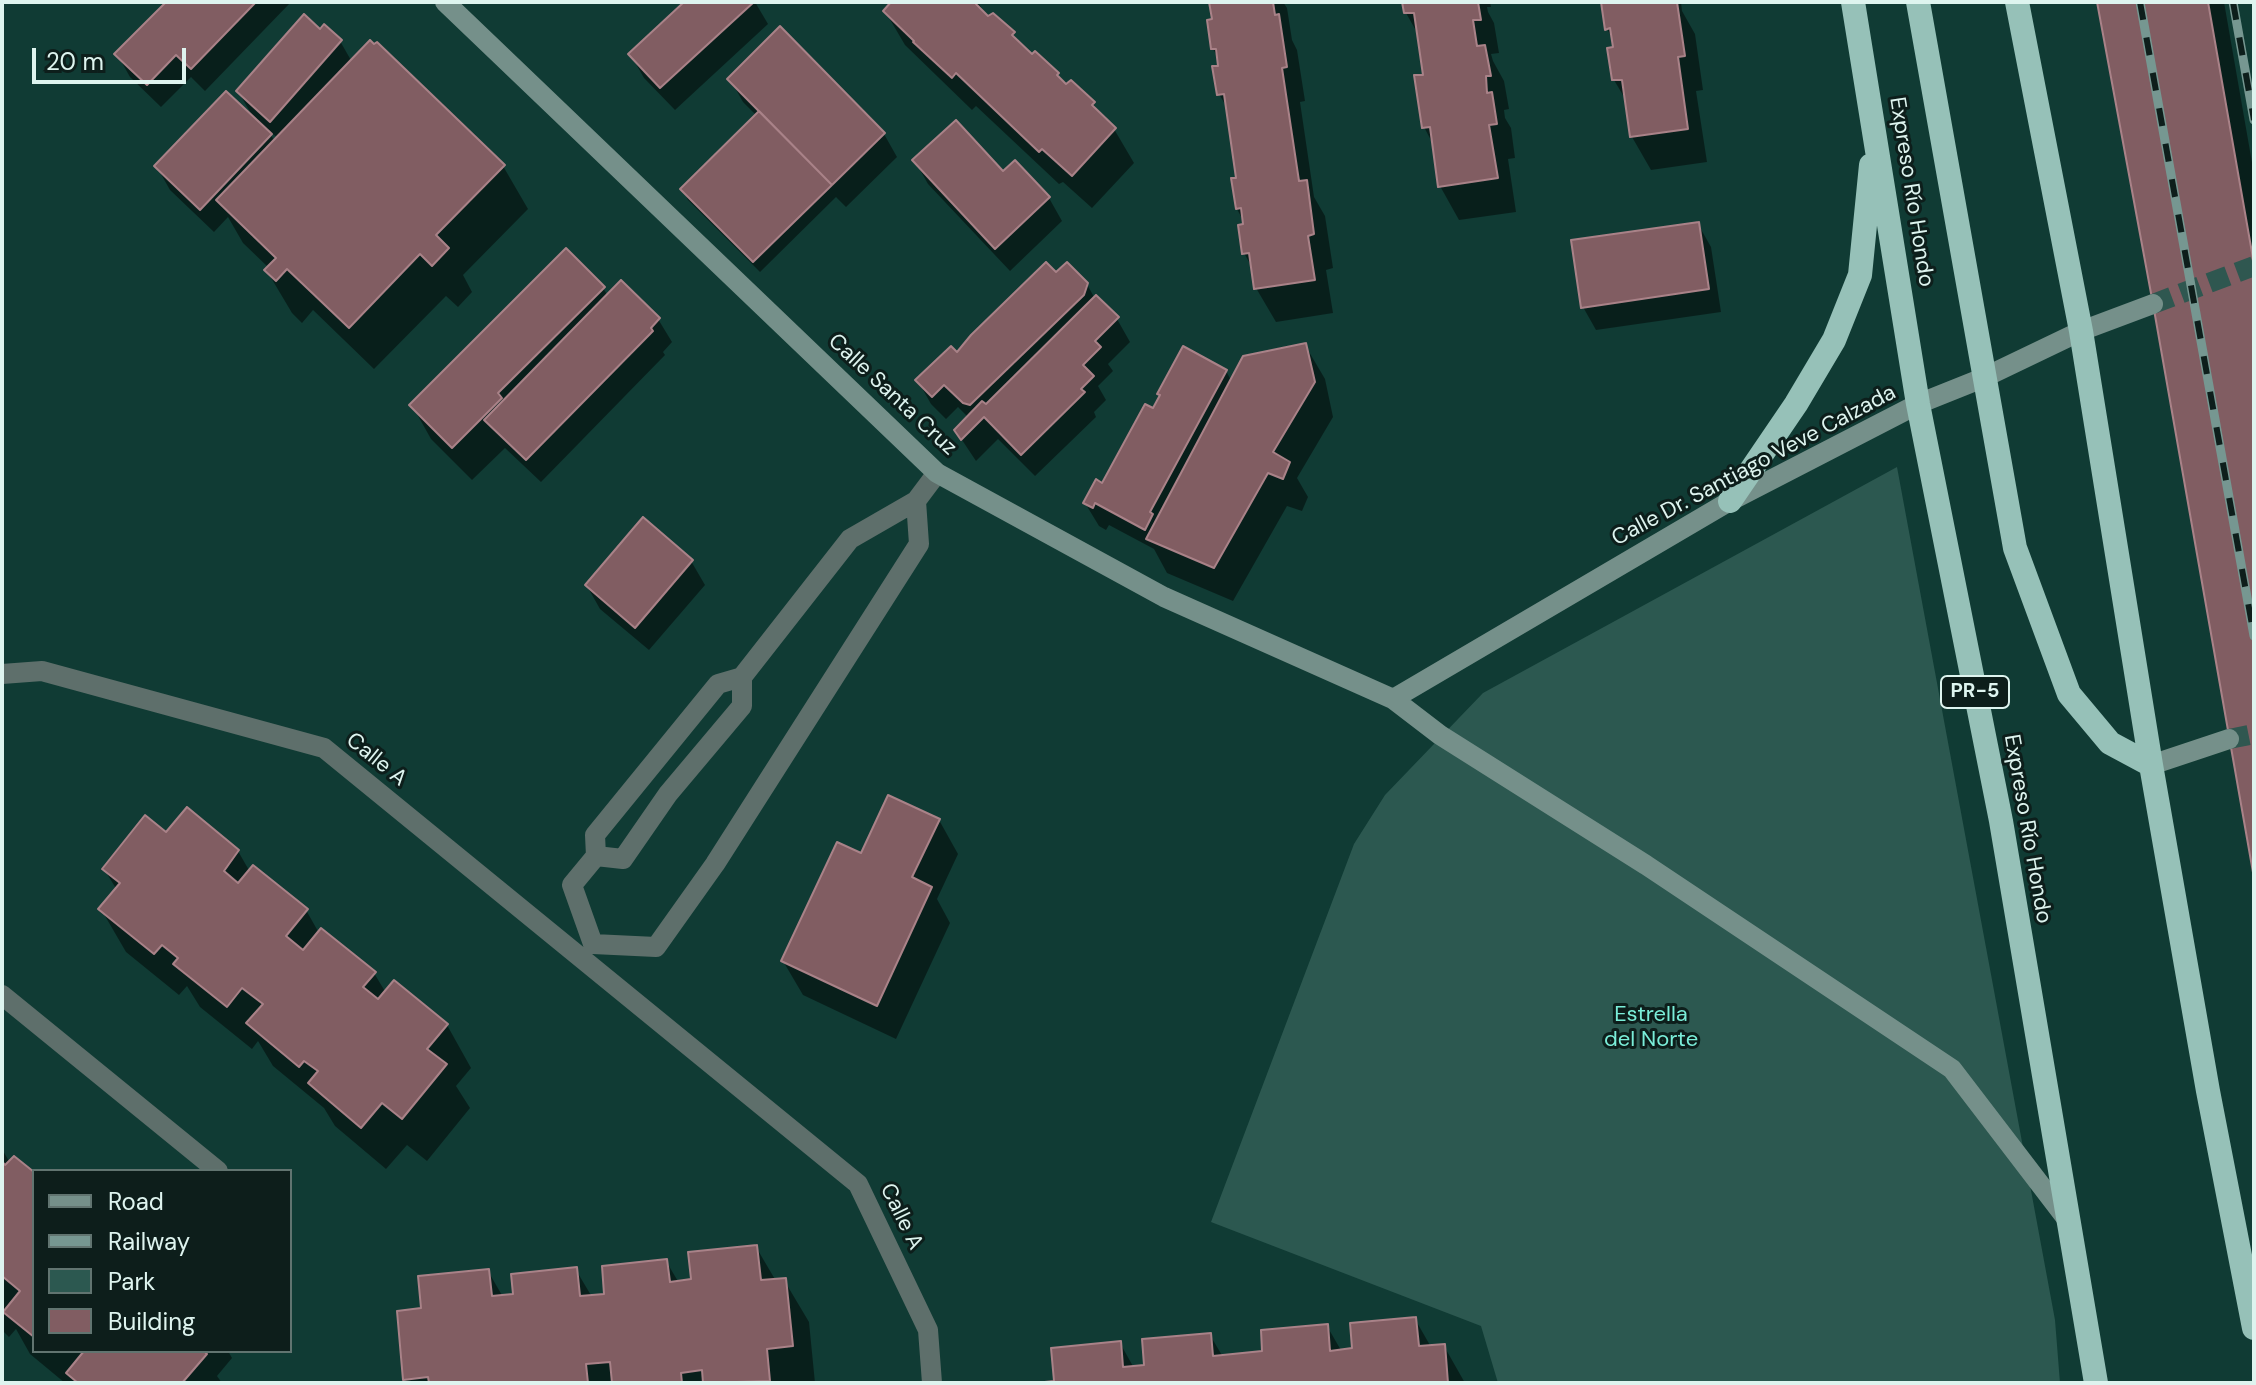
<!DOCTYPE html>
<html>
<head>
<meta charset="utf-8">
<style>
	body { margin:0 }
	#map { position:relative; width:2256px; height:1385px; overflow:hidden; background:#103b34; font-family:"DM Sans",sans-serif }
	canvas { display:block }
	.frame { position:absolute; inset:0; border:4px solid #def4ef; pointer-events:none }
	.legend { position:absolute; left:32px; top:1169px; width:260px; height:184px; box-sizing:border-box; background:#0d1e1b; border:2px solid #617470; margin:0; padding:10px 14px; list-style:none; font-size:24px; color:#def4ef }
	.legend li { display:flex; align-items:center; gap:16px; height:40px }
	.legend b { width:40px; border:2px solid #617470 }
	.scale { position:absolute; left:32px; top:48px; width:154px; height:36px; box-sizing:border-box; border:4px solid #def4ef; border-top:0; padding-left:10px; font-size:24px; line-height:28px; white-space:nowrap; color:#def4ef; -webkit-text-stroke:6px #0d1e1b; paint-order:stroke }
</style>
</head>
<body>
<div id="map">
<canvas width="2256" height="1385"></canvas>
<div class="frame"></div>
<ul class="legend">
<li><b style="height:10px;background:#75908a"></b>Road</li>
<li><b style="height:10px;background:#769791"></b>Railway</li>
<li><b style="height:22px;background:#2c5850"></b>Park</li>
<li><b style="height:22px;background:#815d62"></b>Building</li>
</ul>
<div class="scale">20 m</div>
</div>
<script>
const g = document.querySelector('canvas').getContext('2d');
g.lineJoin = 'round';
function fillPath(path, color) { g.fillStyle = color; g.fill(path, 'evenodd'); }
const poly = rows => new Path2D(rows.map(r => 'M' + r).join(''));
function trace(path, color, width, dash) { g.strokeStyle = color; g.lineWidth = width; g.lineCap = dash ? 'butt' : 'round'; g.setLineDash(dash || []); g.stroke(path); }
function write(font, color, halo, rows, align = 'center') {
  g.font = font + ' "DM Sans",sans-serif'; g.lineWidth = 6; g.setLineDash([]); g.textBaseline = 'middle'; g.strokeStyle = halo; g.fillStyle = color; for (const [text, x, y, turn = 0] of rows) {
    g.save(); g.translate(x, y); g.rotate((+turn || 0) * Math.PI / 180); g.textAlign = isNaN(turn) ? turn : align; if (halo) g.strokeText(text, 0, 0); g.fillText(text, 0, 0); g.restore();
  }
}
fillPath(poly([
	[1897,467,2055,1320,2060,1383,1498,1383,1481,1326,1211,1222,1354,844,1385,795,1483,693]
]), '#2c5850');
fillPath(poly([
	[168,2,291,2,205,91,191,77,161,107,130,77,117,54],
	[687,2,755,2,768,24,675,110,644,78,631,55],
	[894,2,978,2,988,19,993,15,1013,34,1020,45,1057,74,1062,83,1093,103,1101,117,1114,129,1134,163,1092,208,1063,182,1059,184,976,106,972,110,905,45,885,11],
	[1211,2,1283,2,1287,8,1292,40,1297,50,1305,101,1300,102,1314,197,1325,216,1333,268,1326,270,1333,313,1276,322,1256,288,1253,269,1244,253,1246,226,1237,209,1233,180,1238,180,1229,111,1219,94,1220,68,1220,61,1213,49,1214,21],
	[1404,2,1490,2,1491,7,1487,7,1488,12,1494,23,1499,53,1491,54,1493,61,1504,81,1509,109,1504,110,1505,118,1511,128,1515,158,1508,159,1516,212,1459,220,1440,186,1434,146,1424,127,1425,77,1419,36,1406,13],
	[1603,2,1681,2,1682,11,1695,34,1703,90,1696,91,1707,162,1651,170,1632,137,1627,102,1614,80,1615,49,1614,41,1607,29],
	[2099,2,2224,2,2254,174,2254,865],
	[780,29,884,134,897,157,846,207,836,197,760,272,688,200,682,189,757,116,743,102,730,79],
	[321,32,340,41,352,62,503,166,528,209,463,275,472,292,458,307,446,296,374,369,313,310,302,323,292,313,267,271,269,268,243,243,228,217,214,232,170,190,157,167,253,117,238,91],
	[268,130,278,138,275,142],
	[915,161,1003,174,1049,198,1062,221,1010,271,928,184],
	[1698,224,1711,247,1721,312,1596,330,1583,307],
	[1056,275,1087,284,1095,299,1117,319,1130,342,1108,364,1113,371,1098,386,1106,400,1094,412,1096,417,1035,476,998,439,976,461,956,431,969,418,958,407,946,419,931,404,918,381,957,355],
	[603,288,608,296,658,319,672,342,663,352,665,355,541,482,505,448,472,480,431,439,412,405],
	[1305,345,1325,379,1333,417,1297,478,1308,497,1302,511,1287,506,1233,601,1167,573,1154,549,1109,525,1106,530,1099,526,1085,503,1103,485,1154,410,1161,397,1159,394,1226,371,1232,382],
	[691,561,705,585,649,650,600,609,587,586],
	[939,820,958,854,937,899,950,923,896,1039,803,995,783,961,862,855],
	[167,835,238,851,250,872,306,910,319,933,374,973,386,993,447,1025,471,1068,456,1086,470,1108,427,1161,407,1145,386,1169,335,1126,324,1108,273,1066,258,1041,252,1049,200,1007,187,986,179,995,126,952,101,909,117,890,104,869],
	[2,1149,10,1163,34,1175,34,1351,228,1351,232,1358,217,1376,222,1383,65,1383,30,1354,16,1329,9,1337,2,1330],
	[756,1247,776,1281,784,1280,809,1322,815,1383,407,1383,405,1379,423,1310,488,1271,503,1297,515,1296,576,1270,592,1297,606,1296,666,1261,679,1283,693,1281],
	[1415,1319,1431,1347,1444,1346,1465,1383,1056,1383,1120,1343,1134,1368,1146,1367,1210,1335,1223,1357,1264,1353,1327,1326,1342,1352,1354,1350]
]), '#0007');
const building = poly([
	[166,2,256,2,191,69,176,55,147,85,114,54,166,2],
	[684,2,754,2,660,88,628,54,684,2],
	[891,2,978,2,976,4,988,16,993,13,1015,32,1012,35,1032,54,1035,51,1059,73,1057,75,1066,84,1071,80,1095,102,1092,105,1116,128,1072,176,1042,149,1039,152,956,73,952,78,913,42,914,41,883,11,891,2],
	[1209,2,1273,2,1275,15,1279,14,1287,67,1282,68,1299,181,1307,180,1314,234,1308,236,1315,280,1254,289,1249,253,1242,254,1238,225,1243,224,1241,208,1236,209,1231,178,1236,178,1224,94,1217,95,1212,66,1218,66,1216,49,1211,49,1207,20,1212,19,1209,2],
	[1402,2,1478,2,1481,20,1473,20,1477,46,1485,45,1491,76,1486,76,1487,93,1492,92,1497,124,1489,125,1498,178,1438,187,1430,127,1422,128,1414,75,1423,75,1414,13,1404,13,1402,2],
	[1601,2,1677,2,1685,56,1678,57,1688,129,1630,137,1622,80,1612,80,1607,48,1613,47,1610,28,1605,30,1601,2],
	[2097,2,2208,2,2254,264,2254,878,2153,304,2097,2],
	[304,14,320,29,324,24,342,40,270,122,236,91,304,14],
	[780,26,885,133,832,185,727,79,780,26],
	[370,40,374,44,377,42,505,165,436,235,449,248,432,266,420,254,349,328,287,269,276,281,264,270,276,258,216,200,370,40],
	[226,91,272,134,200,210,154,166,226,91],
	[759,111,832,185,753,262,680,189,759,111],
	[956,120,1003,171,1015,160,1050,197,995,249,912,160,956,120],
	[1699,222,1709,289,1581,308,1571,240,1699,222],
	[566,248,605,287,498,393,502,398,452,448,409,405,566,248],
	[1046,262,1056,272,1067,262,1088,283,1084,295,970,405,963,403,944,385,932,397,915,380,951,346,957,352,971,335,1046,262],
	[621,280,660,318,651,328,653,331,526,460,484,420,621,280],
	[1096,295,1119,317,1095,341,1101,347,1083,365,1094,376,1081,389,1085,392,1021,455,984,417,961,440,954,430,982,401,986,404,1096,295],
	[1306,343,1315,382,1273,452,1290,462,1283,479,1268,473,1214,568,1146,539,1243,356,1306,343],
	[1183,346,1227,370,1150,512,1153,514,1145,530,1095,503,1093,508,1083,503,1096,479,1102,483,1145,404,1153,408,1160,395,1157,394,1183,346],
	[643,517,693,560,635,628,585,585,643,517],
	[888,795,940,819,912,877,932,887,877,1006,781,961,837,842,861,853,888,795],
	[187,807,239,850,224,871,238,883,253,865,308,909,286,936,303,950,321,928,376,972,363,987,378,999,394,980,448,1024,427,1049,447,1064,402,1119,382,1103,361,1128,308,1083,318,1071,304,1061,299,1067,246,1023,263,1004,242,988,227,1007,173,964,178,958,162,945,154,954,98,909,120,883,102,869,145,815,166,832,187,807],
	[14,1156,34,1172,34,1337,3,1312,20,1291,2,1276,2,1161,5,1165,14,1156],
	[757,1245,761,1280,786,1278,793,1346,767,1349,770,1381,703,1383,702,1370,681,1373,682,1383,612,1383,610,1362,586,1364,588,1383,429,1383,428,1377,403,1380,397,1311,421,1308,418,1276,489,1269,492,1296,502,1295,513,1294,511,1274,577,1267,580,1296,604,1294,602,1266,667,1259,670,1282,691,1279,688,1252,757,1245],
	[1416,1317,1419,1346,1445,1344,1448,1383,1035,1383,1054,1381,1051,1348,1121,1341,1123,1367,1144,1365,1142,1339,1211,1333,1213,1356,1262,1351,1261,1330,1328,1324,1330,1351,1352,1348,1350,1323,1416,1317],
	[84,1351,204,1351,207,1354,182,1383,78,1383,66,1373,84,1351]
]);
fillPath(building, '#815d62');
trace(building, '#a98288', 2);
trace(poly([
	[2153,304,2254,266],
	[2229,739,2254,734]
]), '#2f5750', 20, [20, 10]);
trace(poly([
	[2,995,218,1171]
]), '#5e6f6b', 20);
trace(poly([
	[2,674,42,671,324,748,858,1184,928,1330,932,1383],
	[596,856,623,859,668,794,742,706,742,677],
	[593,944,572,885,596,856,595,835,718,684,742,677,850,539,916,501,937,473],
	[593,944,656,947,715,864,919,544,916,501]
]), '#5e6f6b', 20);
trace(poly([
	[445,2,937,473,1164,597,1393,699,1440,735,1646,865,1952,1069,2069,1222],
	[1393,699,1730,501,1918,404,1983,378,2081,331,2153,304],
	[2151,765,2229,739]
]), '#75908a', 20);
trace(poly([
	[1853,2,1918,404,2001,821,2096,1383],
	[1918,2,2015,548,2069,694,2110,743,2151,765],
	[2017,2,2081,331,2151,765,2208,1091,2254,1328],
	[1730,501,1796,404,1834,340,1860,275,1871,165]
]), '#96c1b8', 24);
const rail = poly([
	[2140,2,2254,636],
	[2233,2,2254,120]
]);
trace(rail, '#769791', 9);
trace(rail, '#0d1e1b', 6, [18]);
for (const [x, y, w] of [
	[1975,692,68]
]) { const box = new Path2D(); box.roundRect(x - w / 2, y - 16, w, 32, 6); g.fillStyle = '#0d1e1b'; g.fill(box); trace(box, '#def4ef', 2); }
write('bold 20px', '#def4ef', null, [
	["PR-5",1975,692]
]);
write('22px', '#def4ef', '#0d1e1b', [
	["Expreso Río Hondo",1911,192,81],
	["Calle Santa Cruz",892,395,43],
	["Calle Dr. Santiago Veve Calzada",1754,466,-28],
	["Calle A",376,760,39],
	["Expreso Río Hondo",2027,829,80],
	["Calle A",901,1217,64]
]);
write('22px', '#7aedd8', '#0d1e1b', [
	["Estrella",1651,1015],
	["del Norte",1651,1040]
]);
</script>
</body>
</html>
